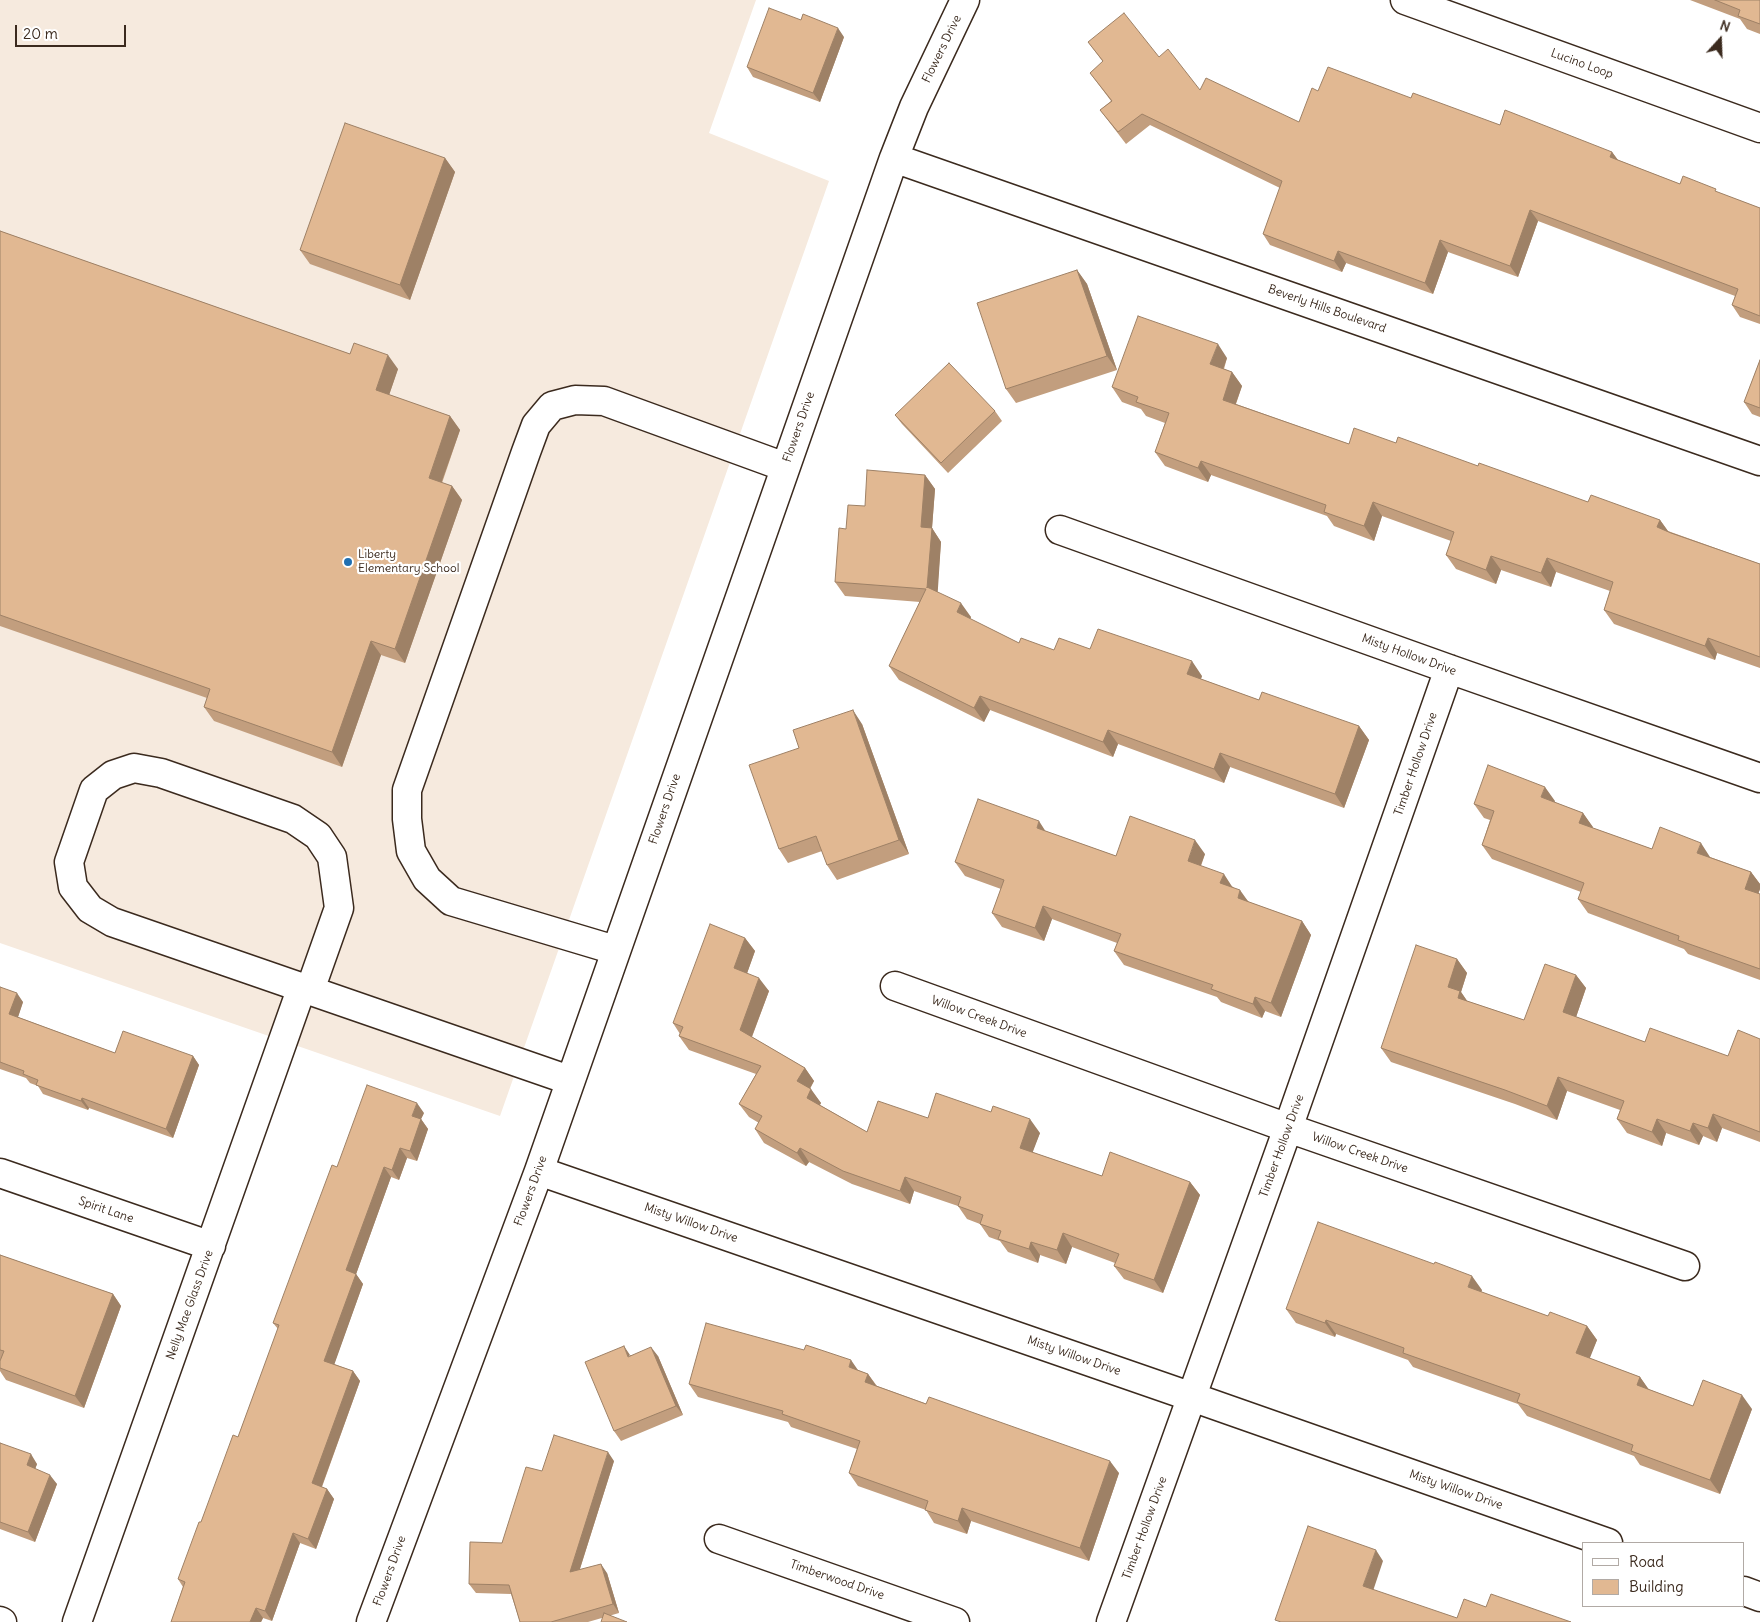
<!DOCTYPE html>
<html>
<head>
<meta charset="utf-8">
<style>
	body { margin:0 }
	#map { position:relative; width:1760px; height:1622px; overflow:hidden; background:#fff; font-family:Delius,sans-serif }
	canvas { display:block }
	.legend { position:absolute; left:1582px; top:1542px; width:162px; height:65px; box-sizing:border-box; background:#fff; border:1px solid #b1aaa5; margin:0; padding:6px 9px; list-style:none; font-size:15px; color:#3b2a1e }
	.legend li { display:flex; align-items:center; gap:10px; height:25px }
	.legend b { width:25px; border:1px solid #b1aaa5 }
	.north { position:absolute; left:1695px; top:15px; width:50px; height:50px; -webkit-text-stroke:4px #fff; paint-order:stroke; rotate:20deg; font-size:14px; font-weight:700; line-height:20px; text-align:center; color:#3b2a1e }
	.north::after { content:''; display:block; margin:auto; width:18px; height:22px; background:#3b2a1e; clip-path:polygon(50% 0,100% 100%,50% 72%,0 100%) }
	.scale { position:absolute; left:15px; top:25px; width:111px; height:22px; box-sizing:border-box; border:2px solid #3b2a1e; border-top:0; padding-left:6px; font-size:15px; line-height:18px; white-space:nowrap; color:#3b2a1e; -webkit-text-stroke:4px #fff; paint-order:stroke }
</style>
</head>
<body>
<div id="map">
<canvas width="1760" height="1622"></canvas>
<ul class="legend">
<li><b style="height:6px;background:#fff"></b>Road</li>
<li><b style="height:14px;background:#e1b892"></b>Building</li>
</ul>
<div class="north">N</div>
<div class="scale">20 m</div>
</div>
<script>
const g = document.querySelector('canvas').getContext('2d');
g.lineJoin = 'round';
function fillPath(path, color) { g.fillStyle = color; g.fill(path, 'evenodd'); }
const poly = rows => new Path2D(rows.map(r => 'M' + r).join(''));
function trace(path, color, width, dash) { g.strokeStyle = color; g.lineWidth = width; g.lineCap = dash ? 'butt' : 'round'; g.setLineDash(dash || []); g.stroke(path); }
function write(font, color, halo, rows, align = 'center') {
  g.font = font + ' Delius,sans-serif'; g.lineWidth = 4.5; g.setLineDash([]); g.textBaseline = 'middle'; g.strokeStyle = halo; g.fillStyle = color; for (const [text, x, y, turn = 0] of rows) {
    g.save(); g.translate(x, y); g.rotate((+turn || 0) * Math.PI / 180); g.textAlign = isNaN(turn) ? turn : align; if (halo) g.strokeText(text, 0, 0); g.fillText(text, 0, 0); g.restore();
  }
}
fillPath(poly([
	[0,0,756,0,709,133,829,181,500,1116,0,943]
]), '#f6eade');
const minor = poly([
	[1405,0,1760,128],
	[894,158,1760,461],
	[1060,530,1449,669,1760,778],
	[615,950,451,901,427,879,411,851,407,819,407,790,526,452,536,425,552,406,575,400,604,401,785,467],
	[895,986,1288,1128,1685,1266],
	[310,990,339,908,332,857,318,836,293,819,161,773,134,768,113,775,94,790,69,862,73,887,90,909,112,922,569,1080],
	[539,1171,1192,1397,1608,1543],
	[0,1173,211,1246],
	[719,1539,955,1622],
	[1744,1591,1760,1597],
	[0,1621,2,1622],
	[77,1622,302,987],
	[371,1622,539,1171,894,158,914,107,965,0],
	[1111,1622,1288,1128,1449,669]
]);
trace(minor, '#3b2a1e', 31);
trace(minor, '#fff', 28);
fillPath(poly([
	[1690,0,1760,0,1760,34,1747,29,1740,19],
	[844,37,820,102,753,77,747,67],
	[1088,42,1159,57,1200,90,1299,122,1318,91,1411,98,1500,125,1612,152,1618,160,1680,184,1719,193,1760,208,1760,324,1740,317,1732,305,1735,296,1538,221,1518,277,1448,252,1433,294,1346,263,1342,272,1270,245,1263,234,1280,188,1150,125,1126,144,1100,110,1111,101,1090,73,1103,62],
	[445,158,455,172,410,300,310,264,300,250],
	[0,231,350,354,398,369,389,395,450,416,460,430,442,483,452,486,462,500,405,663,381,655,342,767,214,721,204,707,207,698,0,626],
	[1077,270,1087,284,1117,370,1016,403,1006,389],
	[1227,358,1224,369,1232,372,1242,386,1236,404,1349,444,1396,443,1478,466,1588,502,1660,520,1668,531,1760,564,1760,668,1717,653,1715,660,1614,624,1604,610,1610,591,1556,572,1551,587,1501,570,1496,584,1456,569,1446,555,1451,541,1382,516,1374,541,1334,526,1327,516,1211,475,1208,482,1165,466,1155,452,1165,423,1146,416,1141,409,1122,402,1112,387],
	[1760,360,1760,417,1752,414,1744,402],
	[995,411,1002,421,948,473,902,424,895,415],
	[925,475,935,489,932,528,941,542,937,592,971,617,970,619,1019,643,1054,650,1090,649,1202,676,1201,679,1259,700,1359,726,1369,740,1344,808,1230,767,1224,783,1118,744,1113,757,990,710,984,722,899,680,889,666,920,602,845,596,835,582,846,529,865,506],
	[862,724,909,854,837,880,827,865,822,851,788,863,779,849,799,748],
	[1555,801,1554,802,1583,813,1593,828,1652,849,1710,857,1751,872,1760,884,1760,889,1758,894,1760,894,1760,980,1688,954,1684,949,1588,913,1578,899,1581,892,1492,859,1482,845,1490,820,1484,818,1474,804],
	[1045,831,1116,856,1205,854,1201,866,1233,887,1249,902,1302,921,1311,935,1281,1017,1265,1011,1262,1018,1221,1002,1217,997,1124,965,1114,951,1117,943,1052,919,1044,941,1002,927,992,913,1001,889,965,876,955,862],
	[745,938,755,951,747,973,769,991,752,1037,805,1068,814,1081,810,1089,821,1103,820,1105,867,1132,928,1118,1040,1133,1032,1152,1102,1176,1190,1182,1200,1195,1163,1293,1124,1279,1114,1266,1115,1263,1072,1247,1066,1264,1040,1255,1038,1263,1008,1252,1000,1241,989,1237,980,1224,967,1219,958,1206,914,1191,910,1204,852,1184,809,1162,806,1166,764,1143,755,1129,759,1123,749,1117,739,1104,756,1074,689,1050,679,1036,680,1034,673,1023],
	[1457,959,1467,973,1461,992,1467,1001,1524,1020,1576,975,1586,988,1576,1017,1645,1042,1728,1056,1760,1039,1760,1142,1722,1128,1717,1142,1703,1136,1699,1145,1666,1133,1662,1146,1627,1133,1617,1119,1620,1110,1567,1091,1557,1120,1515,1104,1391,1062,1381,1048],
	[0,987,23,1002,18,1017,115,1053,193,1056,199,1065,173,1138,89,1108,88,1110,43,1094,38,1086,30,1083,26,1078,0,1069],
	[424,1113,421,1119,428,1129,417,1161,407,1158,399,1180,391,1177,356,1274,363,1284,334,1364,353,1371,360,1381,322,1487,327,1489,334,1499,316,1549,300,1543,272,1621,263,1618,261,1622,171,1622,183,1587,178,1579,201,1522,238,1437,278,1329,273,1323,337,1167],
	[0,1255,113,1294,121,1306,84,1408,6,1380,0,1371,0,1361,1,1359,0,1359],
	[1482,1290,1481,1292,1548,1316,1587,1326,1597,1340,1589,1358,1640,1377,1648,1389,1693,1406,1752,1409,1720,1494,1640,1465,1634,1456,1527,1416,1518,1404,1413,1367,1408,1360,1336,1334,1335,1337,1296,1323,1286,1309],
	[630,1355,658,1356,683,1415,621,1441,614,1431],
	[858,1370,868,1374,877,1386,1119,1473,1089,1561,971,1521,967,1534,934,1523,926,1510,858,1486,849,1473,857,1449,791,1427,788,1422,698,1397,689,1384],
	[0,1443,37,1464,35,1469,57,1484,35,1542,0,1529],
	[614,1461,580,1569,607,1573,619,1613,588,1622,520,1622,511,1594,476,1593,469,1584,502,1543,542,1471]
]), '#c29e7e');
fillPath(poly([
	[838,28,844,37,820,102,813,93],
	[1612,152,1620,163,1610,157],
	[445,158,455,172,410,300,400,285],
	[1530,210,1538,221,1518,277,1510,266],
	[1440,240,1448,252,1433,294,1425,283],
	[1338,251,1346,263,1342,272,1334,261],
	[1077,270,1087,284,1117,370,1107,356],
	[1218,344,1227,358,1220,378,1210,364],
	[388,355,398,369,386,404,376,390],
	[1232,372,1242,386,1232,414,1223,400],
	[450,416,460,430,438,492,429,478],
	[1201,461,1211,475,1208,482,1198,468],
	[925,475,935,489,932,528,941,542,937,603,927,588,921,527],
	[452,486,462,500,405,663,395,649],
	[1373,502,1382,516,1374,541,1364,526],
	[1660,520,1670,534,1657,527],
	[1491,556,1501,570,1496,584,1486,570],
	[1547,558,1556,572,1551,587,1541,573],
	[961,603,971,617,967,627,957,612],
	[1708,638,1717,653,1715,660,1705,646],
	[371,641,381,655,342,767,332,752],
	[1192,661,1202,676,1197,688,1187,674],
	[980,696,990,710,984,722,974,708],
	[853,710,862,724,909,854,899,840],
	[1359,726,1369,740,1344,808,1335,794],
	[1108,730,1118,744,1113,757,1103,742],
	[1220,753,1230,767,1224,783,1214,769],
	[1545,787,1555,801,1551,811,1541,797],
	[1583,813,1593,827,1589,837,1579,823],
	[1039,821,1048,835,1037,828],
	[1195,840,1205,854,1197,875,1188,861],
	[1701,843,1710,857,1707,867,1697,853],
	[1751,872,1760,884,1760,889,1755,903,1745,889],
	[1224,874,1233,888,1220,883],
	[1240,890,1250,904,1238,898],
	[1043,906,1052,919,1044,941,1035,928],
	[1302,921,1311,935,1281,1017,1271,1003],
	[745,938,755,951,744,982,734,968],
	[1457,959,1467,973,1461,992,1470,1005,1458,999,1448,987],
	[1576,975,1586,988,1573,1026,1563,1012],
	[759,978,769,991,749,1044,740,1030],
	[17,993,23,1002,16,1023,9,1014],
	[1255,997,1265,1011,1262,1018,1253,1004],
	[193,1056,199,1065,173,1138,166,1129],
	[805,1068,814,1081,806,1095,797,1081],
	[1558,1077,1567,1091,1557,1120,1547,1106],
	[811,1089,821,1103,816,1111,807,1098],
	[82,1098,89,1108,88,1110,81,1101],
	[417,1103,424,1113,421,1119,428,1129,417,1161,410,1151,412,1116],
	[1713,1114,1722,1128,1717,1142,1708,1128],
	[1030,1119,1040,1133,1029,1162,1020,1148],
	[1657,1119,1666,1133,1662,1146,1652,1132],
	[1693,1123,1703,1136,1699,1145,1690,1131],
	[400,1148,407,1158,399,1180,392,1170],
	[800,1148,809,1162,806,1166,797,1153],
	[384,1167,391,1177,354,1280,346,1270],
	[905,1177,914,1191,910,1204,900,1191],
	[1190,1182,1200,1195,1163,1293,1154,1280],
	[1063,1233,1072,1247,1066,1264,1057,1250],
	[1031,1242,1040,1255,1038,1263,1029,1249],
	[356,1274,363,1284,332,1371,324,1361],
	[1472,1276,1482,1290,1478,1301,1468,1287],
	[113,1294,121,1306,84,1408,75,1396],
	[1326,1320,1336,1334,1335,1337,1325,1323],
	[1587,1326,1597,1340,1586,1368,1576,1353],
	[624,1346,630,1355,628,1357],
	[651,1347,658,1356,683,1415,676,1406],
	[851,1360,860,1373,849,1367],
	[353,1371,360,1381,319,1494,312,1483],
	[868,1374,877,1387,865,1382],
	[1640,1377,1650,1391,1637,1385],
	[1742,1395,1752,1409,1720,1494,1710,1480],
	[608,1452,614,1461,576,1581,570,1572],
	[31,1454,37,1464,33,1475,27,1465],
	[1110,1461,1119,1473,1089,1561,1080,1548],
	[50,1475,57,1484,35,1542,28,1532],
	[327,1489,334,1499,316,1549,308,1539],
	[962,1508,971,1521,967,1534,958,1521],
	[293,1533,300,1543,272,1621,265,1611],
	[1376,1550,1383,1561,1371,1597,1363,1586],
	[601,1564,607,1573,619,1613,613,1604],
	[256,1608,263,1618,261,1622,250,1622]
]), '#9e8166');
const building = poly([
	[1715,0,1760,0,1760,24,1738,16,1740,10,1715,0],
	[769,8,801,20,803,14,838,28,813,93,747,67,769,8],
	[1124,13,1159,57,1168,49,1200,90,1206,78,1299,122,1312,88,1318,91,1328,67,1411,98,1413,93,1500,125,1505,110,1612,152,1610,157,1680,184,1683,176,1716,189,1715,191,1760,208,1760,316,1732,305,1738,289,1530,210,1510,266,1440,240,1425,283,1338,251,1334,261,1263,234,1282,181,1142,114,1118,132,1100,110,1112,101,1090,73,1103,61,1088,42,1124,13],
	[345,123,445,158,400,285,300,250,345,123],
	[0,231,350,354,354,343,388,355,376,390,450,416,429,478,452,486,395,649,371,641,332,752,204,707,210,689,0,615,0,231],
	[1077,270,1107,356,1006,389,977,303,1077,270],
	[1138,316,1218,344,1210,364,1232,372,1223,400,1349,444,1354,428,1396,443,1398,437,1478,466,1479,463,1588,502,1591,495,1660,520,1657,527,1671,533,1760,564,1760,657,1708,638,1705,646,1604,610,1613,582,1547,558,1541,573,1491,556,1486,570,1446,555,1454,532,1373,502,1364,526,1324,512,1326,505,1201,461,1198,468,1155,452,1169,413,1136,402,1138,397,1112,387,1138,316],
	[1760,360,1760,408,1744,402,1760,360],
	[949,363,995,411,941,463,895,415,949,363],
	[867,470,925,475,921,527,932,528,927,588,927,587,961,603,957,612,1019,643,1021,638,1054,650,1059,638,1090,649,1098,629,1192,661,1187,674,1259,700,1262,692,1359,726,1335,794,1220,753,1214,769,1108,730,1103,742,980,696,974,708,889,666,926,589,835,582,839,528,846,529,848,505,865,506,867,470],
	[853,710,899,840,827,865,816,836,779,849,749,765,799,748,793,730,853,710],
	[1488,765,1545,787,1541,797,1583,813,1579,823,1652,849,1660,827,1701,843,1697,853,1751,872,1745,889,1760,894,1760,969,1678,940,1679,936,1578,899,1584,883,1482,845,1494,811,1474,804,1488,765],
	[978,799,1039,821,1037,828,1116,856,1130,816,1195,840,1188,861,1224,874,1220,883,1240,890,1238,898,1302,921,1271,1003,1255,997,1253,1004,1211,989,1213,985,1114,951,1121,934,1043,906,1035,928,992,913,1004,880,955,862,978,799],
	[710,924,745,938,734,968,759,978,740,1030,805,1068,797,1081,811,1089,807,1098,867,1132,878,1101,928,1118,936,1093,991,1112,993,1106,1030,1119,1020,1148,1102,1176,1110,1152,1190,1182,1154,1280,1114,1266,1119,1254,1063,1233,1057,1250,1031,1242,1029,1249,998,1239,1001,1231,980,1224,983,1215,958,1206,961,1197,905,1177,900,1191,843,1171,800,1148,797,1153,755,1129,762,1116,739,1104,761,1066,679,1036,683,1027,673,1023,710,924],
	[1416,945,1457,959,1448,987,1460,991,1458,998,1524,1020,1545,964,1576,975,1563,1012,1645,1042,1650,1028,1728,1056,1738,1030,1760,1039,1760,1132,1713,1114,1708,1128,1693,1123,1690,1131,1657,1119,1652,1132,1617,1119,1624,1101,1558,1077,1547,1106,1505,1090,1381,1048,1416,945],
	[0,987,17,993,9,1014,115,1053,123,1031,193,1056,166,1129,82,1098,81,1101,36,1085,38,1080,23,1074,24,1071,0,1062,0,987],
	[367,1085,417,1103,412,1116,421,1119,410,1151,400,1148,392,1170,384,1167,346,1270,356,1274,324,1361,353,1371,312,1483,327,1489,308,1539,293,1533,265,1611,256,1608,250,1622,171,1622,185,1582,178,1579,199,1522,201,1522,233,1435,238,1437,279,1325,273,1323,299,1253,332,1165,337,1167,367,1085],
	[1318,1222,1434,1264,1435,1262,1472,1276,1468,1287,1548,1316,1550,1312,1587,1326,1576,1353,1640,1377,1637,1385,1693,1406,1703,1380,1742,1395,1710,1480,1631,1451,1633,1445,1517,1402,1520,1394,1403,1353,1404,1348,1326,1320,1325,1323,1286,1309,1318,1222],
	[0,1255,113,1294,75,1396,0,1368,0,1361,4,1351,0,1350,0,1255],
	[706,1323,804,1350,806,1345,851,1360,849,1367,868,1374,865,1382,926,1404,929,1397,1110,1461,1080,1548,962,1508,958,1521,925,1510,928,1501,849,1473,860,1441,782,1414,783,1411,689,1384,706,1323],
	[624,1346,628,1357,651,1347,676,1406,614,1431,585,1362,624,1346],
	[554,1435,608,1452,570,1572,601,1564,613,1604,551,1622,520,1622,509,1585,469,1584,470,1542,502,1543,526,1467,542,1471,554,1435],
	[0,1443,31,1454,27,1465,50,1475,28,1532,0,1522,0,1443],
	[1308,1526,1376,1550,1363,1586,1457,1618,1464,1599,1486,1607,1491,1594,1571,1622,1281,1622,1275,1620,1308,1526],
	[604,1613,627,1622,601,1622,604,1613]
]);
fillPath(building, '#e1b892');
trace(building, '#9e8166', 1);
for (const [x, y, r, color] of [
	[348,562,5,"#1f6fb2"]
]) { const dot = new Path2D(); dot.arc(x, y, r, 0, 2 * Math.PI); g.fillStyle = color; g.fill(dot); trace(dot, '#fff', 2); }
write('12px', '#3b2a1e', '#fff', [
	["Flowers Drive",942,49,-64],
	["Lucino Loop",1582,64,20],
	["Beverly Hills Boulevard",1327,309,19],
	["Flowers Drive",799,427,-71],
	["Misty Hollow Drive",1409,655,20],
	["Timber Hollow Drive",1416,764,-71],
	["Flowers Drive",665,809,-71],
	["Willow Creek Drive",979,1017,20],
	["Timber Hollow Drive",1282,1146,-70],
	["Willow Creek Drive",1360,1153,19],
	["Flowers Drive",531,1191,-70],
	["Spirit Lane",106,1210,19],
	["Misty Willow Drive",691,1223,19],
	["Nelly Mae Glass Drive",190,1305,-70],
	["Misty Willow Drive",1074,1356,19],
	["Misty Willow Drive",1456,1490,19],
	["Timber Hollow Drive",1145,1528,-70],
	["Flowers Drive",390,1571,-70],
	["Timberwood Drive",837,1580,19]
]);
write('12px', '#3b2a1e', '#fff', [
	["Liberty",358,555],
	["Elementary School",358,569]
], 'left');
</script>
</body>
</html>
